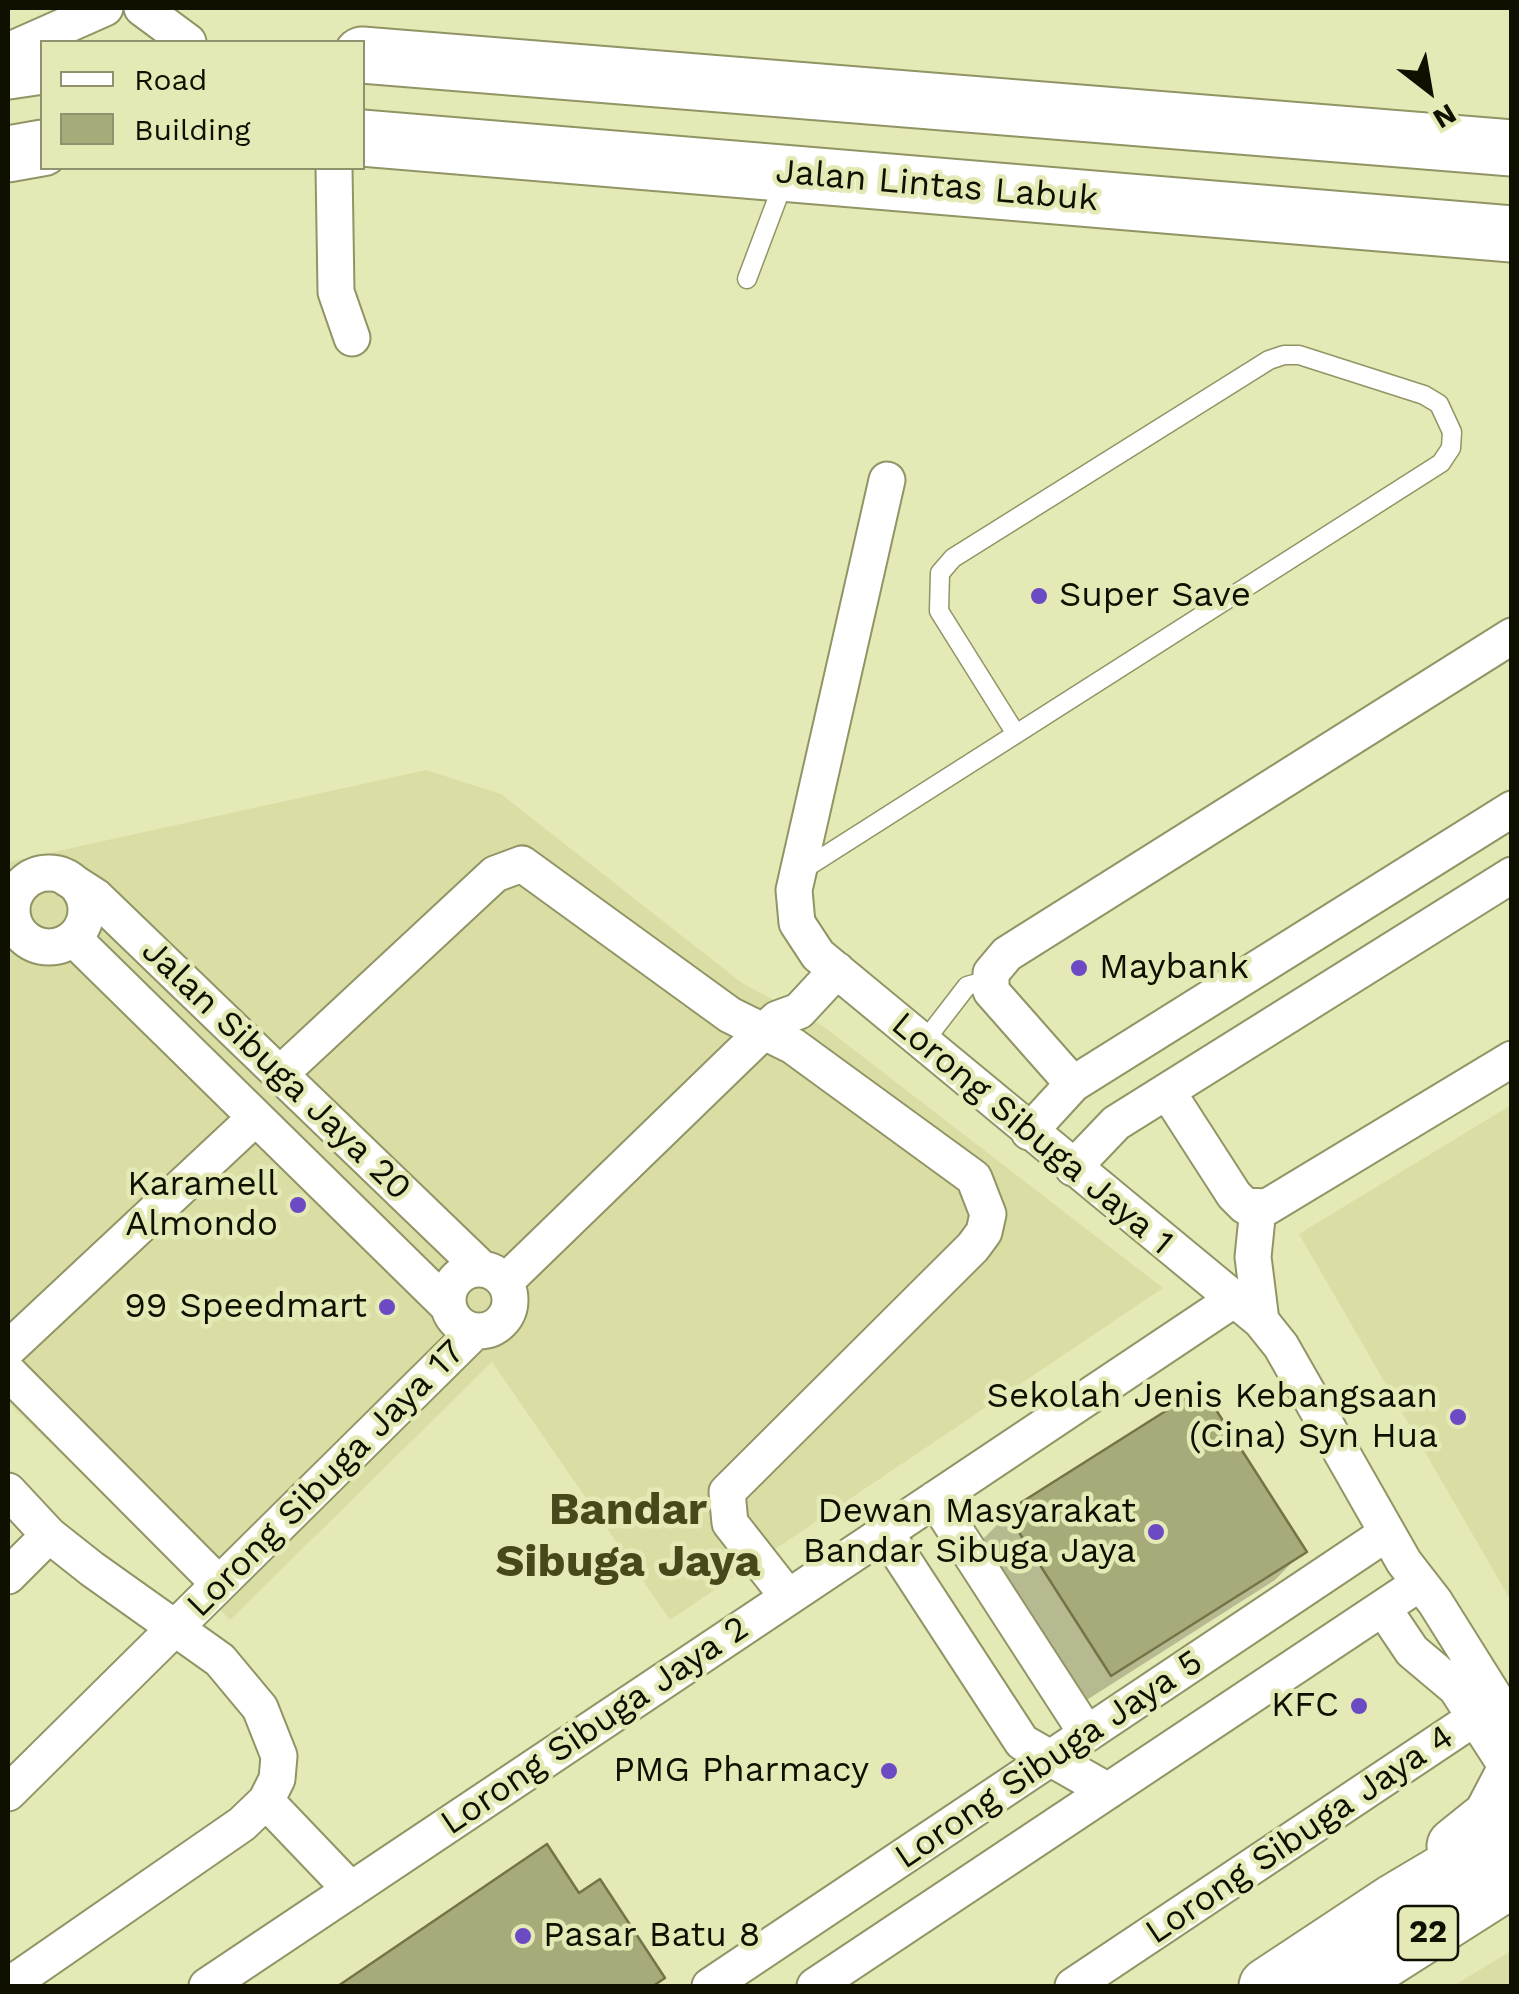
<!DOCTYPE html>
<html>
<head>
<meta charset="utf-8">
<style>
	body { margin:0 }
	#map { position:relative; width:1519px; height:1994px; overflow:hidden; background:#e5e9b6; font-family:"Work Sans",sans-serif }
	canvas { display:block }
	.frame { position:absolute; inset:0; border:10px solid #101001; pointer-events:none }
	.legend { position:absolute; left:40px; top:40px; width:325px; height:130px; box-sizing:border-box; background:#e5e9b6; border:2px solid #90926e; margin:0; padding:12px 18px; list-style:none; font-size:30px; color:#101001 }
	.legend li { display:flex; align-items:center; gap:20px; height:50px }
	.legend b { width:50px; border:2px solid #90926e }
	.north { position:absolute; left:1379px; top:40px; width:100px; height:100px; -webkit-text-stroke:8px #e5e9b6; paint-order:stroke; rotate:149deg; font-size:28px; font-weight:700; line-height:40px; text-align:center; color:#101001 }
	.north::after { content:''; display:block; margin:auto; width:35px; height:45px; background:#101001; clip-path:polygon(50% 0,100% 100%,50% 72%,0 100%) }
</style>
</head>
<body>
<div id="map">
<canvas width="1519" height="1994"></canvas>
<div class="frame"></div>
<ul class="legend">
<li><b style="height:12px;background:#fff"></b>Road</li>
<li><b style="height:28px;background:#a7ab7a"></b>Building</li>
</ul>
<div class="north">N</div>
</div>
<script>
const g = document.querySelector('canvas').getContext('2d');
g.lineJoin = 'round';
function fillPath(path, color) { g.fillStyle = color; g.fill(path, 'evenodd'); }
const poly = rows => new Path2D(rows.map(r => 'M' + r).join(''));
function trace(path, color, width, dash) { g.strokeStyle = color; g.lineWidth = width; g.lineCap = dash ? 'butt' : 'round'; g.setLineDash(dash || []); g.stroke(path); }
function write(font, color, halo, rows, align = 'center') {
  g.font = font + ' "Work Sans",sans-serif'; g.lineWidth = 9; g.setLineDash([]); g.textBaseline = 'middle'; g.strokeStyle = halo; g.fillStyle = color; for (const [text, x, y, turn = 0] of rows) {
    g.save(); g.translate(x, y); g.rotate((+turn || 0) * Math.PI / 180); g.textAlign = isNaN(turn) ? turn : align; if (halo) g.strokeText(text, 0, 0); g.fillText(text, 0, 0); g.restore();
  }
}
fillPath(poly([
	[426,770,501,794,742,983,823,1026,1163,1288,670,1620,492,1362,230,1620,8,1402,8,862],
	[1511,1105,1511,1601,1299,1234],
	[1511,1951,1511,1986,1453,1986]
]), '#dadea5');
fillPath(poly([
	[1008,1514,1303,1551,1275,1580,1082,1703,980,1542],
	[546,1848,578,1896,662,1978,653,1986,336,1986]
]), '#0003');
const building = poly([
	[1202,1388,1307,1552,1111,1676,1006,1512,1202,1388],
	[547,1844,579,1893,600,1879,665,1978,653,1986,338,1986,547,1844]
]);
fillPath(building, '#a7ab7a');
trace(building, '#737547', 2.5);
const service = poly([
	[747,279,784,181],
	[801,871,1016,734,1441,463,1451,448,1452,432,1439,404,1424,395,1299,355,1284,355,1269,360,953,558,940,573,939,611,1016,734],
	[923,1043,967,986,988,980]
]);
const minor = poly([
	[142,8,188,42],
	[8,51,105,8],
	[334,168,336,292,352,338],
	[887,480,794,890,797,923,818,955,1261,1321,1281,1346,1404,1562,1435,1602,1512,1725],
	'12 910a37 37 0 1 1 74 0a37 37 0 1 1-74 0Z',
	[65,877,96,897,482,1269],
	[73,938,449,1307],
	[280,1074,495,874,522,864,730,1015,793,1046,974,1178,988,1214,984,1232,973,1247,727,1492,730,1523,788,1597],
	[1073,1084,991,991,991,973,1007,954,1512,636],
	[1167,1091,1234,1195,1245,1206,1267,1207,1512,1059],
	[1029,1132,1073,1084,1512,809],
	[1073,1168,1116,1123,1512,875],
	[1258,1208,1253,1257,1261,1321],
	'448 1300a31 31 0 1 1 62 0a31 31 0 1 1-62 0Z',
	[505,1282,764,1031,777,1019,799,1011,837,970],
	[8,1349,255,1118],
	[8,1372,219,1584],
	[8,1491,49,1535,92,1569,220,1660,260,1708,279,1756,277,1779,266,1801,242,1824,8,1986],
	[935,1499,1087,1734],
	[885,1532,1022,1742,1108,1791],
	[8,1576,49,1535],
	[1383,1608,1412,1651,1456,1688,1512,1775],
	[8,1793,475,1331],
	[266,1801,351,1890],
	[207,1986,1233,1300],
	[710,1986,1387,1533],
	[815,1986,1420,1583],
	[1073,1986,1476,1717]
]);
const primary = poly([
	[362,55,1512,148],
	[8,71,42,66],
	[362,138,1512,234],
	[8,154,42,148]
]);
const trunk = poly([
	[1455,1846,1491,1817,1512,1777],
	[1267,1986,1394,1902,1512,1832],
	[1344,1986,1512,1879]
]);
trace(service, '#919464', 21);
trace(minor, '#919464', 39);
trace(primary, '#919464', 59);
trace(trunk, '#919464', 59);
trace(service, '#fff', 18);
trace(minor, '#fff', 35);
trace(primary, '#fff', 55);
trace(trunk, '#fff', 55);
for (const [x, y, r, color] of [
	[1039,596,10,"#6b4ac3"],
	[1079,968,10,"#6b4ac3"],
	[298,1205,10,"#6b4ac3"],
	[387,1307,10,"#6b4ac3"],
	[1458,1417,10,"#6b4ac3"],
	[1156,1532,10,"#6b4ac3"],
	[1359,1706,10,"#6b4ac3"],
	[889,1771,10,"#6b4ac3"],
	[523,1936,10,"#6b4ac3"]
]) { const dot = new Path2D(); dot.arc(x, y, r, 0, 2 * Math.PI); g.fillStyle = color; g.fill(dot); trace(dot, '#e5e9b6', 4); }
for (const [x, y, w] of [
	[1428,1933,60]
]) { const box = new Path2D(); box.roundRect(x - w / 2, y - 27, w, 54, 8); g.fillStyle = '#e5e9b6'; g.fill(box); trace(box, '#101001', 2.5); }
write('bold 32px', '#101001', null, [
	["22",1428,1933]
]);
write('35px', '#101001', '#e5e9b6', [
	["Jalan Lintas Labuk",937,186,5],
	["Jalan Sibuga Jaya 20",276,1070,44],
	["Lorong Sibuga Jaya 1",1032,1134,40],
	["Lorong Sibuga Jaya 17",326,1479,-45],
	["Lorong Sibuga Jaya 2",595,1726,-34],
	["Lorong Sibuga Jaya 5",1049,1760,-34],
	["Lorong Sibuga Jaya 4",1300,1835,-34]
]);
write('35px', '#101001', '#e5e9b6', [
	["Super Save",1059,596,"left"],
	["Maybank",1099,968,"left"],
	["Karamell",278,1185],
	["Almondo",278,1225],
	["99 Speedmart",367,1307],
	["Sekolah Jenis Kebangsaan",1438,1397],
	["(Cina) Syn Hua",1438,1437],
	["Dewan Masyarakat",1136,1512],
	["Bandar Sibuga Jaya",1136,1552],
	["KFC",1339,1706],
	["PMG Pharmacy",869,1771],
	["Pasar Batu 8",543,1936,"left"]
], 'right');
write('bold 45px', '#47491b', '#e5e9b6', [
	["Bandar",628,1511],
	["Sibuga Jaya",628,1563]
]);
</script>
</body>
</html>
